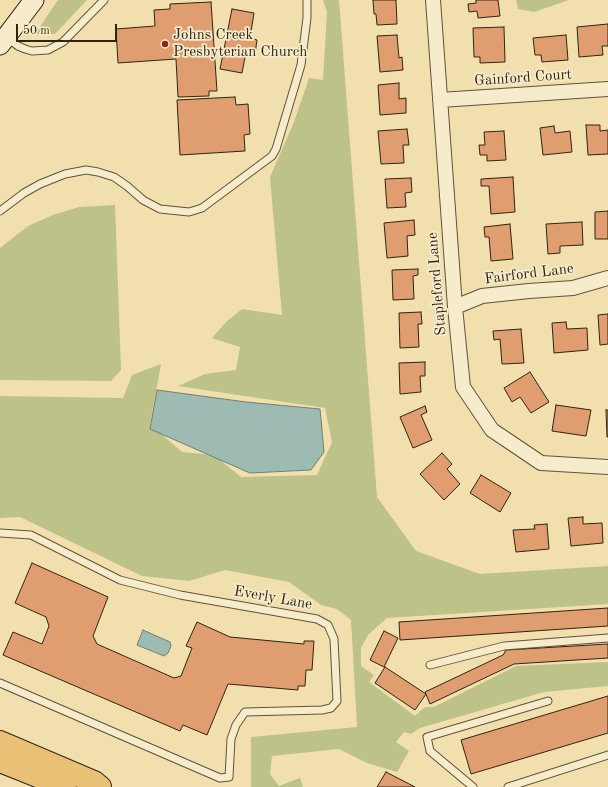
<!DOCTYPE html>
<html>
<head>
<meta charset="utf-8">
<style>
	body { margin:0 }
	#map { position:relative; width:608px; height:787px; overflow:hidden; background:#f1e0ad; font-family:"Old Standard TT",serif }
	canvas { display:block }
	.scale { position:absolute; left:16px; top:24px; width:101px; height:18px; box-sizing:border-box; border:2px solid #302316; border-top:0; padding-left:5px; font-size:12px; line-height:14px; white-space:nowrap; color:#302316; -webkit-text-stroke:3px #f6ebca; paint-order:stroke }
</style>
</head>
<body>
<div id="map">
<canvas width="608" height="787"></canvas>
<div class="scale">50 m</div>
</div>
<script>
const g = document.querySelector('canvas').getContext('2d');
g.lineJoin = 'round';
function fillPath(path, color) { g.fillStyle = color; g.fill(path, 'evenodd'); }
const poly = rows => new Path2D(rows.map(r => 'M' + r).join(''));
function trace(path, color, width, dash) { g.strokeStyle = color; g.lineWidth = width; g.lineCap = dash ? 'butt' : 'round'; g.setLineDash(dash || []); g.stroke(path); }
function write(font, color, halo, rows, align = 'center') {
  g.font = font + ' "Old Standard TT",serif'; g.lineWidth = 3.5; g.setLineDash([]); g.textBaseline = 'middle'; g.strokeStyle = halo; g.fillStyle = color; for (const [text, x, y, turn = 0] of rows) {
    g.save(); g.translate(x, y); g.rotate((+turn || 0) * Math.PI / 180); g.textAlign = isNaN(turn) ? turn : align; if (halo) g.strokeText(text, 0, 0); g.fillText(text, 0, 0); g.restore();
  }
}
fillPath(poly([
	[58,0,87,0,55,34,35,34],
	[323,0,339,0,377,497,416,551,480,574,608,566,608,604,387,618,368,635,361,648,361,666,374,675,369,682,415,716,425,707,434,707,516,666,608,662,608,686,544,692,420,728,411,734,404,732,396,742,409,751,397,772,367,763,339,749,272,756,270,774,279,786,300,778,303,787,251,787,251,737,357,727,351,620,337,609,321,605,289,582,225,570,189,581,142,576,20,517,0,518,0,396,123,398,132,375,161,364,150,424,182,452,214,455,241,477,317,475,332,442,325,408,178,386,205,374,236,370,240,347,212,338,226,322,242,309,282,315,270,177,294,122,309,78,323,80,327,12],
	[516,0,569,0,534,12,518,9],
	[115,205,121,370,111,381,0,380,0,248,28,226,53,215,79,207]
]), '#bcc288');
const water = poly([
	[157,390,246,402,320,409,324,452,311,470,250,473,150,429,157,390],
	[143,630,170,642,171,646,168,653,164,656,137,645,143,630]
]);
fillPath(water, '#9ebbb3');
trace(water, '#727e74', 1);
const building = poly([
	[373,0,396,0,397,24,377,25,376,14,374,14,373,0],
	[476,0,498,0,500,16,478,18,477,11,469,12,468,4,476,3,476,0],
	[211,2,217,91,209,91,209,96,178,97,176,59,118,63,116,29,155,26,154,10,170,9,170,4,211,2],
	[232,9,254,13,250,38,257,40,255,54,246,52,242,73,220,69,232,9],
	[608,24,608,46,602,46,603,55,579,57,577,27,608,24],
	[504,27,505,62,480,63,480,57,474,57,473,28,504,27],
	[397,35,399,58,402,57,403,70,380,72,377,36,397,35],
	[566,35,568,60,542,62,541,55,535,55,533,38,566,35],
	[399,83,399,99,406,98,406,113,380,115,378,85,399,83],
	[235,97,236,105,248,104,250,134,244,135,245,151,180,155,177,100,235,97],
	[586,125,600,125,600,131,608,130,608,154,588,155,586,125],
	[554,126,555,133,570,131,572,152,543,155,540,128,554,126],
	[407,129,409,145,403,145,404,163,381,164,378,131,407,129],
	[504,131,506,160,487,161,487,155,480,155,479,145,485,145,484,132,504,131],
	[513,177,515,212,491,214,489,186,481,186,481,179,513,177],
	[411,178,412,192,405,193,406,207,387,208,385,179,411,178],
	[608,211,608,239,595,239,595,212,608,211],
	[414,220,415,235,407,236,408,256,387,258,384,223,414,220],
	[582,222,583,245,560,246,560,253,548,254,546,224,582,222],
	[510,224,513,259,491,261,489,237,485,237,484,227,510,224],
	[418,269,418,275,413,276,414,299,393,300,392,270,418,269],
	[421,312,422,324,418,324,419,347,400,348,399,313,421,312],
	[608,314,608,344,600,345,598,315,608,314],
	[566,322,567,329,587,328,588,350,554,353,552,323,566,322],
	[521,329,524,363,502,364,500,339,494,340,493,331,521,329],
	[425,362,425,376,420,376,421,392,400,394,399,363,425,362],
	[530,372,549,402,531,413,520,397,512,402,504,388,530,372],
	[556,405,591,410,586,436,552,431,556,405],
	[425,406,427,412,421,415,432,440,413,448,400,417,425,406],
	[606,410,608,410,608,437,607,437,606,410],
	[442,453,452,464,447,469,460,484,444,500,420,474,442,453],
	[481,475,511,493,500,512,470,493,481,475],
	[583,517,583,524,602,523,603,543,571,546,568,518,583,517],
	[547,524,549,549,516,552,513,530,535,529,534,525,547,524],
	[32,563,108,597,93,636,97,644,174,678,181,676,192,648,186,646,197,622,230,637,304,644,304,641,314,641,312,670,306,670,305,686,298,686,298,690,228,684,207,735,183,725,180,731,3,655,13,632,42,644,49,626,46,617,15,603,32,563],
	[608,608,608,626,400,640,399,622,608,608],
	[384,631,398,638,384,667,370,660,384,631],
	[608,644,608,658,514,664,430,704,425,692,503,655,506,650,608,644],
	[385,667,426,694,415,710,375,683,385,667],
	[608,696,608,733,471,774,461,740,608,696],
	[386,772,415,787,377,787,386,772]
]);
fillPath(building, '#e09d6f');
trace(building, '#302316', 1);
const lane = poly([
	[7,38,18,46,25,49,32,51,48,50,63,42,104,0],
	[0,211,24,193,40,184,65,174,86,170,98,172,114,177,127,186,143,200,160,209,189,212,202,208,272,156,276,149,301,65,307,18,307,0],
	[0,533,31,535,120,580,180,595,317,619,328,625,334,639,337,701,331,708,322,710,245,712,236,725,231,739,229,777,220,778,0,683],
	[430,665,504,646,608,638],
	[473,787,430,751,427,737,548,701],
	[508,787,608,755]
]);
const street = poly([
	[433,0,455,307,463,387,492,430,541,463,608,467],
	[440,100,608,89],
	[455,307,482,296,529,291,573,288,608,278]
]);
const secondary = poly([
	[0,45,34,0]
]);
const highway = poly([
	[0,742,94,782,100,787],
	[0,761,65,787]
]);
trace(lane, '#60523c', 9);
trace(street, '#60523c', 16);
trace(secondary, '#302316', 21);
trace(highway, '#302316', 24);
trace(lane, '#f6ebca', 7);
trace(street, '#f6ebca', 14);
trace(secondary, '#f6ebca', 19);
trace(highway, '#e8c076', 22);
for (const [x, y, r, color] of [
	[165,44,4,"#8f2418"]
]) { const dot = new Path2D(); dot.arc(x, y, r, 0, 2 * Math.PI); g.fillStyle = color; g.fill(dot); trace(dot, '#f6ebca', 1.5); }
write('15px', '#302316', '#f6ebca', [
	["Johns Creek",173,35],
	["Presbyterian Church",173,52]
], 'left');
write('15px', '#302316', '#f6ebca', [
	["Gainford Court",523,78,-4],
	["Fairford Lane",529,274,-7],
	["Stapleford Lane",437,284,-95],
	["Everly Lane",273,598,10]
]);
</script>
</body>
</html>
